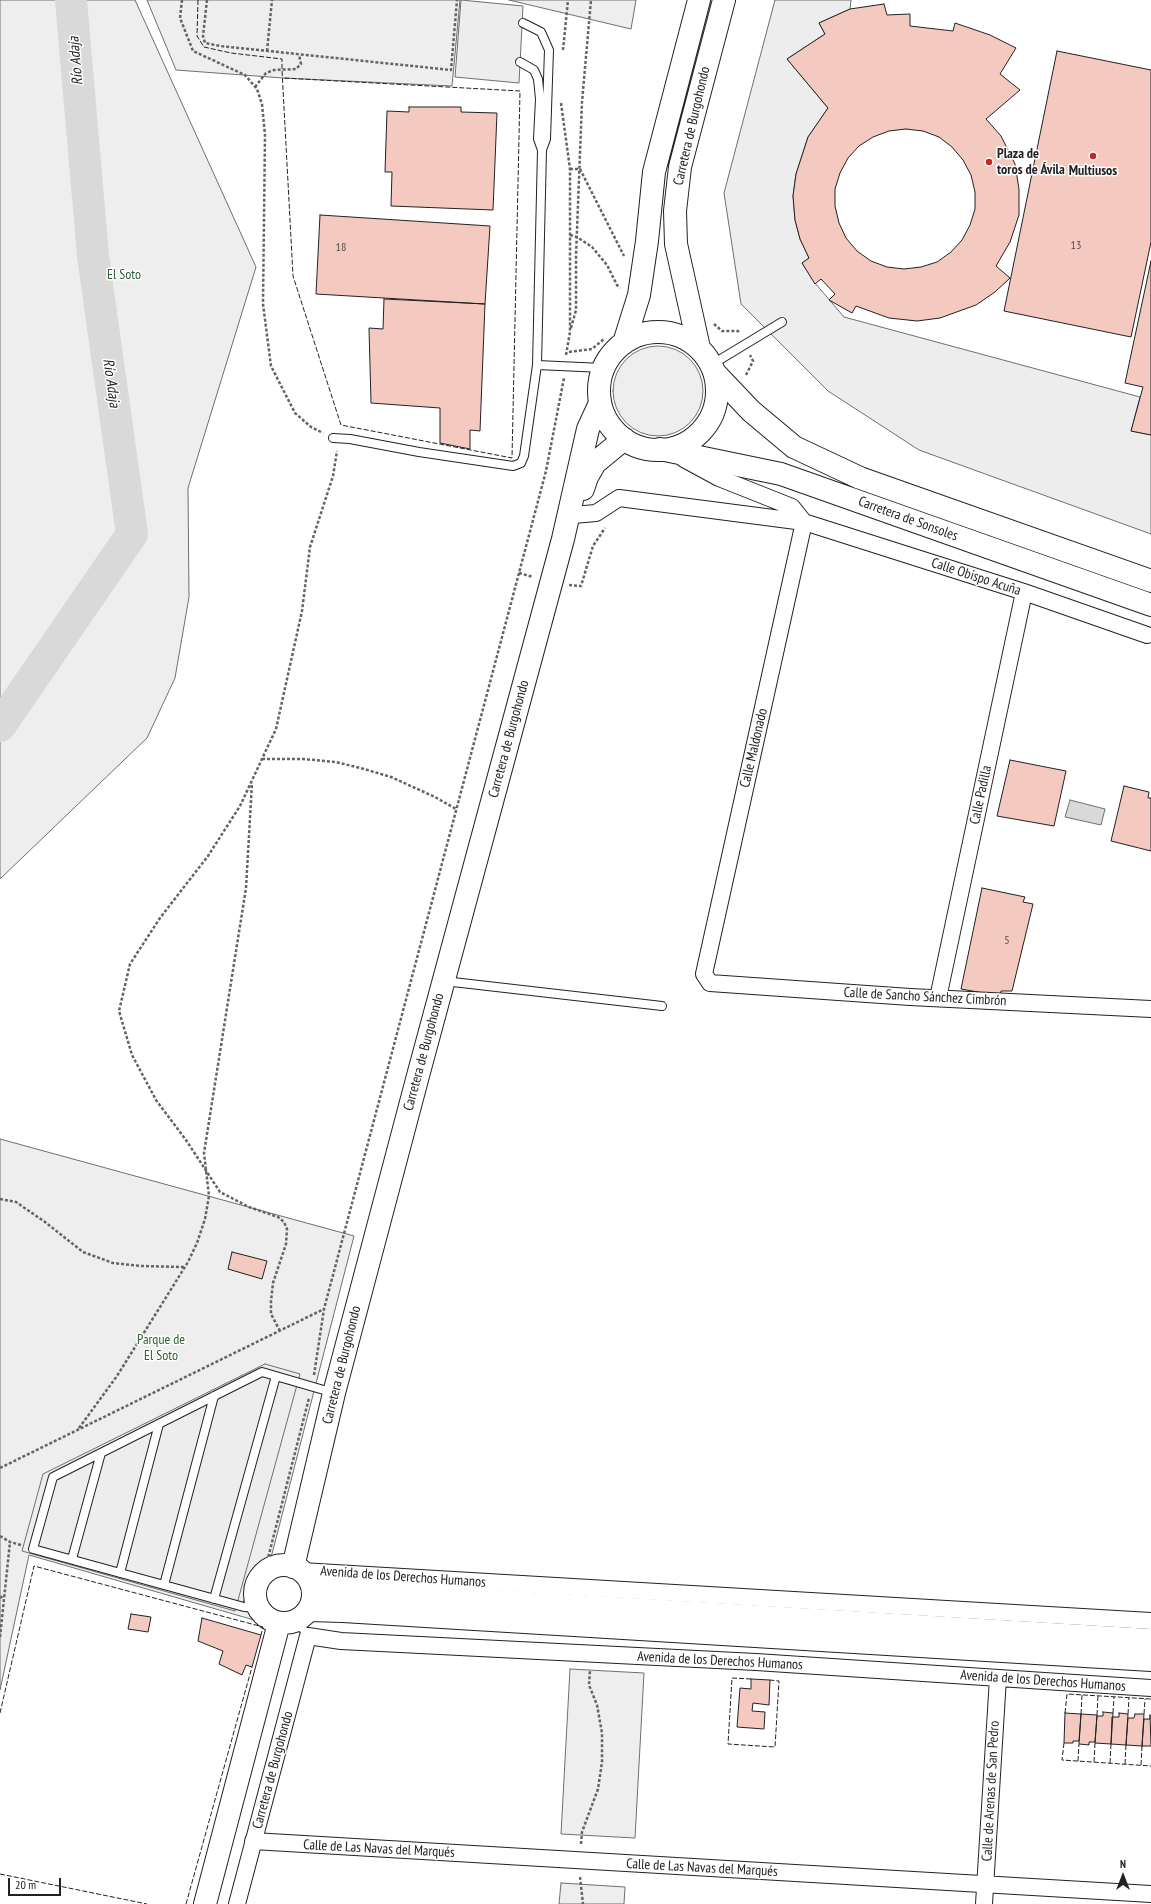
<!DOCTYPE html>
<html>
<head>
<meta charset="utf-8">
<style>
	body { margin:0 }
	#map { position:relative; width:1151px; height:1904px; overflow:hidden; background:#fff; font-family:"PT Sans Narrow",sans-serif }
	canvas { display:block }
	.north { position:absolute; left:1103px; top:1856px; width:40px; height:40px; -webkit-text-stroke:3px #fff; paint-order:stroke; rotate:0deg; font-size:11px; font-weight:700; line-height:16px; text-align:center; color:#222 }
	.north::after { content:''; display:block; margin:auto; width:14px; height:18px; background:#222; clip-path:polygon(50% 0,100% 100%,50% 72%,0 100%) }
	.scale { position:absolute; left:8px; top:1878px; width:53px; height:18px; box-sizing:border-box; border:2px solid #222; border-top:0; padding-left:5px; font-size:12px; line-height:14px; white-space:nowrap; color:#222; -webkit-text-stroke:3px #fff; paint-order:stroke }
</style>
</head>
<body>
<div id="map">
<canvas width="1151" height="1904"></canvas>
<div class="north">N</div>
<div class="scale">20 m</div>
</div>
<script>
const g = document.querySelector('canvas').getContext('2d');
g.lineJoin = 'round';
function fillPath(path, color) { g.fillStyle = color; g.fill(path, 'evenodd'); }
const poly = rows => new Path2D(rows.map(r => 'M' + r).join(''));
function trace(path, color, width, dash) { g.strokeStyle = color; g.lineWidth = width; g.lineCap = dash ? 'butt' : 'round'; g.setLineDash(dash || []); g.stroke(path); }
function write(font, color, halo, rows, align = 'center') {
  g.font = font + ' "PT Sans Narrow",sans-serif'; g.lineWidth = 3; g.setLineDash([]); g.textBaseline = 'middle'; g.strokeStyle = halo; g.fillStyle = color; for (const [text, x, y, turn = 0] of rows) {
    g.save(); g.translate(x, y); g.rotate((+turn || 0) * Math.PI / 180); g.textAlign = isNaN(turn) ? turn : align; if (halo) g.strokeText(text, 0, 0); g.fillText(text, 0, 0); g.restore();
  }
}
const green = poly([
	[0,0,135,0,256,267,188,488,189,597,175,678,147,738,0,879,0,0],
	[147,0,460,0,452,86,283,78,176,70,147,0],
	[509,0,636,0,631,29,509,0],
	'613 391a45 45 0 1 1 90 0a45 45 0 1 1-90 0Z',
	[0,1139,354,1236,272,1554,263,1561,254,1573,243,1603,253,1612,254,1620,29,1555,0,1690,0,1139],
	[570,1669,644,1673,635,1838,561,1834,570,1669],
	[561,1883,625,1887,624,1904,559,1904,561,1883]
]);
fillPath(green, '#eee');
trace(green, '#6f6f6f', 1);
const parking = poly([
	[461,0,523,6,519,83,455,77,461,0],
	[775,0,851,0,850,9,819,23,825,34,787,59,828,108,808,137,796,174,793,196,795,220,800,239,809,258,802,263,815,283,844,317,1140,397,1131,431,1151,435,1151,534,919,450,828,391,741,304,724,193,775,0],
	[265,1364,300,1374,235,1611,22,1551,43,1474,265,1364]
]);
fillPath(parking, '#ededed');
trace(parking, '#6f6f6f', 1);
const water = poly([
	[1070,800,1105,809,1101,825,1065,817,1070,800]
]);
fillPath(water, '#d9d9d9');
trace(water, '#6f6f6f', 1);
trace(poly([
	[0,726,132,534,93,256,71,0]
]), '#d9d9d9', 32);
const building = poly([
	[884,4,887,15,910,14,910,26,953,31,955,23,990,35,1016,48,1000,74,1020,90,986,119,1001,136,1015,164,1019,189,1019,215,1010,242,996,266,1010,278,995,292,976,305,940,318,917,321,889,318,856,306,852,313,829,300,835,294,821,279,815,284,802,263,809,258,800,239,795,220,793,196,796,174,808,137,828,108,787,59,825,34,819,23,850,9,884,4],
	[906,129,923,131,939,137,952,147,963,160,971,175,975,192,975,209,970,225,962,240,951,252,937,262,921,267,904,269,887,267,871,261,857,251,846,238,839,223,835,206,835,189,840,173,848,158,859,146,873,137,889,131,906,129],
	[1057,51,1151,70,1151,242,1131,337,1004,311,1057,51],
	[409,107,461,107,461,112,497,113,493,210,391,206,392,172,385,172,387,111,409,112,409,107],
	[320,215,490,226,485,304,316,294,320,215],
	[1151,261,1151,435,1131,431,1143,387,1125,383,1151,261],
	[384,299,485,304,480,431,470,430,470,449,440,443,440,408,371,403,369,328,383,329,384,299],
	[1010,760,1066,771,1054,826,997,816,1010,760],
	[1124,786,1149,792,1148,798,1151,798,1151,851,1111,841,1124,786],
	[982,888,1025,897,1023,902,1033,904,1012,991,1001,991,1000,996,961,989,982,888],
	[232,1252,267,1261,262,1279,228,1269,232,1252],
	[131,1614,151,1617,148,1632,128,1629,131,1614],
	[202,1618,261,1635,252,1667,246,1665,242,1675,219,1664,223,1651,198,1641,202,1618],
	[751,1679,770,1680,769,1705,753,1703,752,1711,765,1712,764,1729,737,1727,740,1688,751,1689,751,1679],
	[1103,1712,1113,1713,1111,1744,1095,1743,1097,1716,1103,1716,1103,1712],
	[1065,1713,1081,1714,1079,1741,1073,1741,1073,1743,1064,1743,1065,1713],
	[1119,1713,1128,1714,1126,1745,1111,1744,1112,1717,1119,1717,1119,1713],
	[1081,1714,1097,1715,1095,1742,1089,1742,1089,1745,1079,1744,1081,1714],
	[1135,1714,1144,1714,1142,1746,1126,1745,1128,1718,1134,1718,1135,1714],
	[1150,1715,1151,1746,1142,1746,1144,1719,1150,1719,1150,1715]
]);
fillPath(building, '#f3c9c0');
trace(building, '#222', 1);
const lane = poly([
	[523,23,541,32,549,50,546,139,542,150],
	[537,365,603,368],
	[711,365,782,322],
	[333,438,350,439,419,452,513,466,521,463,524,456,537,365,542,150,538,139,540,99,538,79,534,70,520,62],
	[444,981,662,1006],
	[72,1559,101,1453],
	[120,1573,159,1424],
	[164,1585,214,1396],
	[214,1599,276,1376],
	[259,1608,244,1607,33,1549,53,1477,262,1372,334,1393],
	[297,1621,308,1636]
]);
const street = poly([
	[684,459,719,478,792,507,804,522],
	[573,515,596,513,619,498,804,522,1024,592,1147,635],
	[804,522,704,974,710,983,910,997,1151,1009],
	[938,998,1024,592],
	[301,1571,1151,1621],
	[253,1841,1151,1894],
	[237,1904,308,1636,341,1641,756,1662,1151,1688],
	[984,1904,998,1678]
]);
const secondary = poly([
	[583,489,587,477,595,463,624,439],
	'255 1594a29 29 0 1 1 58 0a29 29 0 1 1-58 0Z',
	[293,1567,334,1393,419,1072,563,539,588,429,600,403],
	[313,1590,1151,1640],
	[309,1610,343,1611,1151,1660],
	[205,1904,279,1623]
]);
const highway = poly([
	'599 391a59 59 0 1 1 118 0a59 59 0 1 1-118 0Z',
	[624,343,639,295,647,241,654,172,699,0],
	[699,348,676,244,675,211,680,167,724,0],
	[715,373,751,411,794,447,860,478,1151,581],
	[660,449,781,474,1151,605]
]);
trace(lane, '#222', 10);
trace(street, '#222', 18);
trace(secondary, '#222', 24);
trace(highway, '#222', 24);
trace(poly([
	[182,0,180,18,193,51,245,75,257,89,262,104,265,135,263,304,271,366,295,413,311,427,323,433],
	[207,0,203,36,205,43,220,46,451,70,457,0],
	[563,50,568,0],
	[267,51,272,0],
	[255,87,266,73,274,70,296,69,301,64,299,55],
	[561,103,570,169,570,332,566,355],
	[570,169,580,169,624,256],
	[570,235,577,237,592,247,607,265,617,285,620,288],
	[714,324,722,331,738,331,739,333],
	[571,328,576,310,576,256,582,102,591,0],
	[569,352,592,349,604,339],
	[746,375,753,361,750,355],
	[519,573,533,577],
	[569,585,581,586,593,546,605,528],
	[262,759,303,759,336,762,364,769,391,777,435,797,456,809],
	[0,1199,16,1202,45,1222,83,1252,113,1263,141,1266,184,1267],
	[280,1331,271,1314,271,1301,273,1283,286,1244,287,1229,284,1222,278,1217,249,1207,220,1192,186,1140,156,1100,132,1055,119,1011,130,964,160,918,208,856,240,806,276,729,302,611,310,547,333,476,337,451],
	[314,1375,324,1309,546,471,564,378],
	[79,1428,117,1376,188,1262,197,1243,205,1219,209,1196,204,1153,246,888,252,783],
	[0,1468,324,1309],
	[0,1536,10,1542,21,1545],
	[248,1595,255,1572,267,1562,309,1398],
	[0,1598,4,1595],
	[0,1637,10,1542],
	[581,1844,582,1832,598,1789,602,1762,602,1733,597,1705,589,1685,590,1670],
	[580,1877,583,1904]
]), '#646464', 2.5, [3, 2]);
trace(lane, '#fff', 8);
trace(street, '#fff', 16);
trace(secondary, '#fff', 22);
trace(highway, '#fff', 22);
trace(poly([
	[198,0,197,36,204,47,231,53,282,59,282,70,293,276,341,425,512,458,520,91,283,78],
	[751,1679,732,1678,728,1744,775,1747,779,1681,770,1680],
	[0,1713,34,1566,263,1627,261,1635],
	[1065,1713,1067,1694,1151,1699],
	[1113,1713,1114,1697],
	[1081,1714,1082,1695],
	[1128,1714,1129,1698],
	[1144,1714,1145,1699],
	[1097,1715,1098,1696],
	[1064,1743,1062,1760,1151,1766],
	[1078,1761,1079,1744],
	[1094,1762,1095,1743],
	[1110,1763,1111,1744],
	[1125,1764,1126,1745],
	[1141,1765,1142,1746],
	[0,1874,147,1904],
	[186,1904,252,1667]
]), '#222', 1, [5, 2]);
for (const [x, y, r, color] of [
	[1093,156,4,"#c62828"],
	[989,162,4,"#c62828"]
]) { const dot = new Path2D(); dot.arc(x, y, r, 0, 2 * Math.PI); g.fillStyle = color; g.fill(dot); trace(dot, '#fff', 1.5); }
write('12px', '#564c4a', null, [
	["13",1076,246],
	["18",341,248],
	["5",1007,941]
]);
write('14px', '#222', '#fff', [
	["Carretera de Burgohondo",692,126,-77],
	["Carretera de Sonsoles",908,519,20],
	["Calle Obispo Acuña",976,577,18],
	["Carretera de Burgohondo",509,739,-75],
	["Calle Maldonado",754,748,-77],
	["Calle Padilla",981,795,-78],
	["Calle de Sancho Sánchez Cimbrón",925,997,3],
	["Carretera de Burgohondo",424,1052,-75],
	["Carretera de Burgohondo",342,1365,-76],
	["Avenida de los Derechos Humanos",403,1577,4],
	["Avenida de los Derechos Humanos",720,1661,3],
	["Avenida de los Derechos Humanos",1043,1681,4],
	["Carretera de Burgohondo",273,1770,-75],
	["Calle de Arenas de San Pedro",991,1791,-87],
	["Calle de Las Navas del Marqués",379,1849,3],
	["Calle de Las Navas del Marqués",702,1868,3]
]);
write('bold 14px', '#222', '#fff', [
	["Plaza de",997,154],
	["toros de Ávila",997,170],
	["Multiusos",1093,171,"center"]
], 'left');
write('14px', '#2f5e38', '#fff', [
	["El Soto",124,275],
	["Parque de",161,1340],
	["El Soto",161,1356]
]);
write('italic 15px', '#222', '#fff', [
	["Río Adaja",76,61,-95],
	["Río Adaja",111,383,82]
]);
</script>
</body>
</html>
